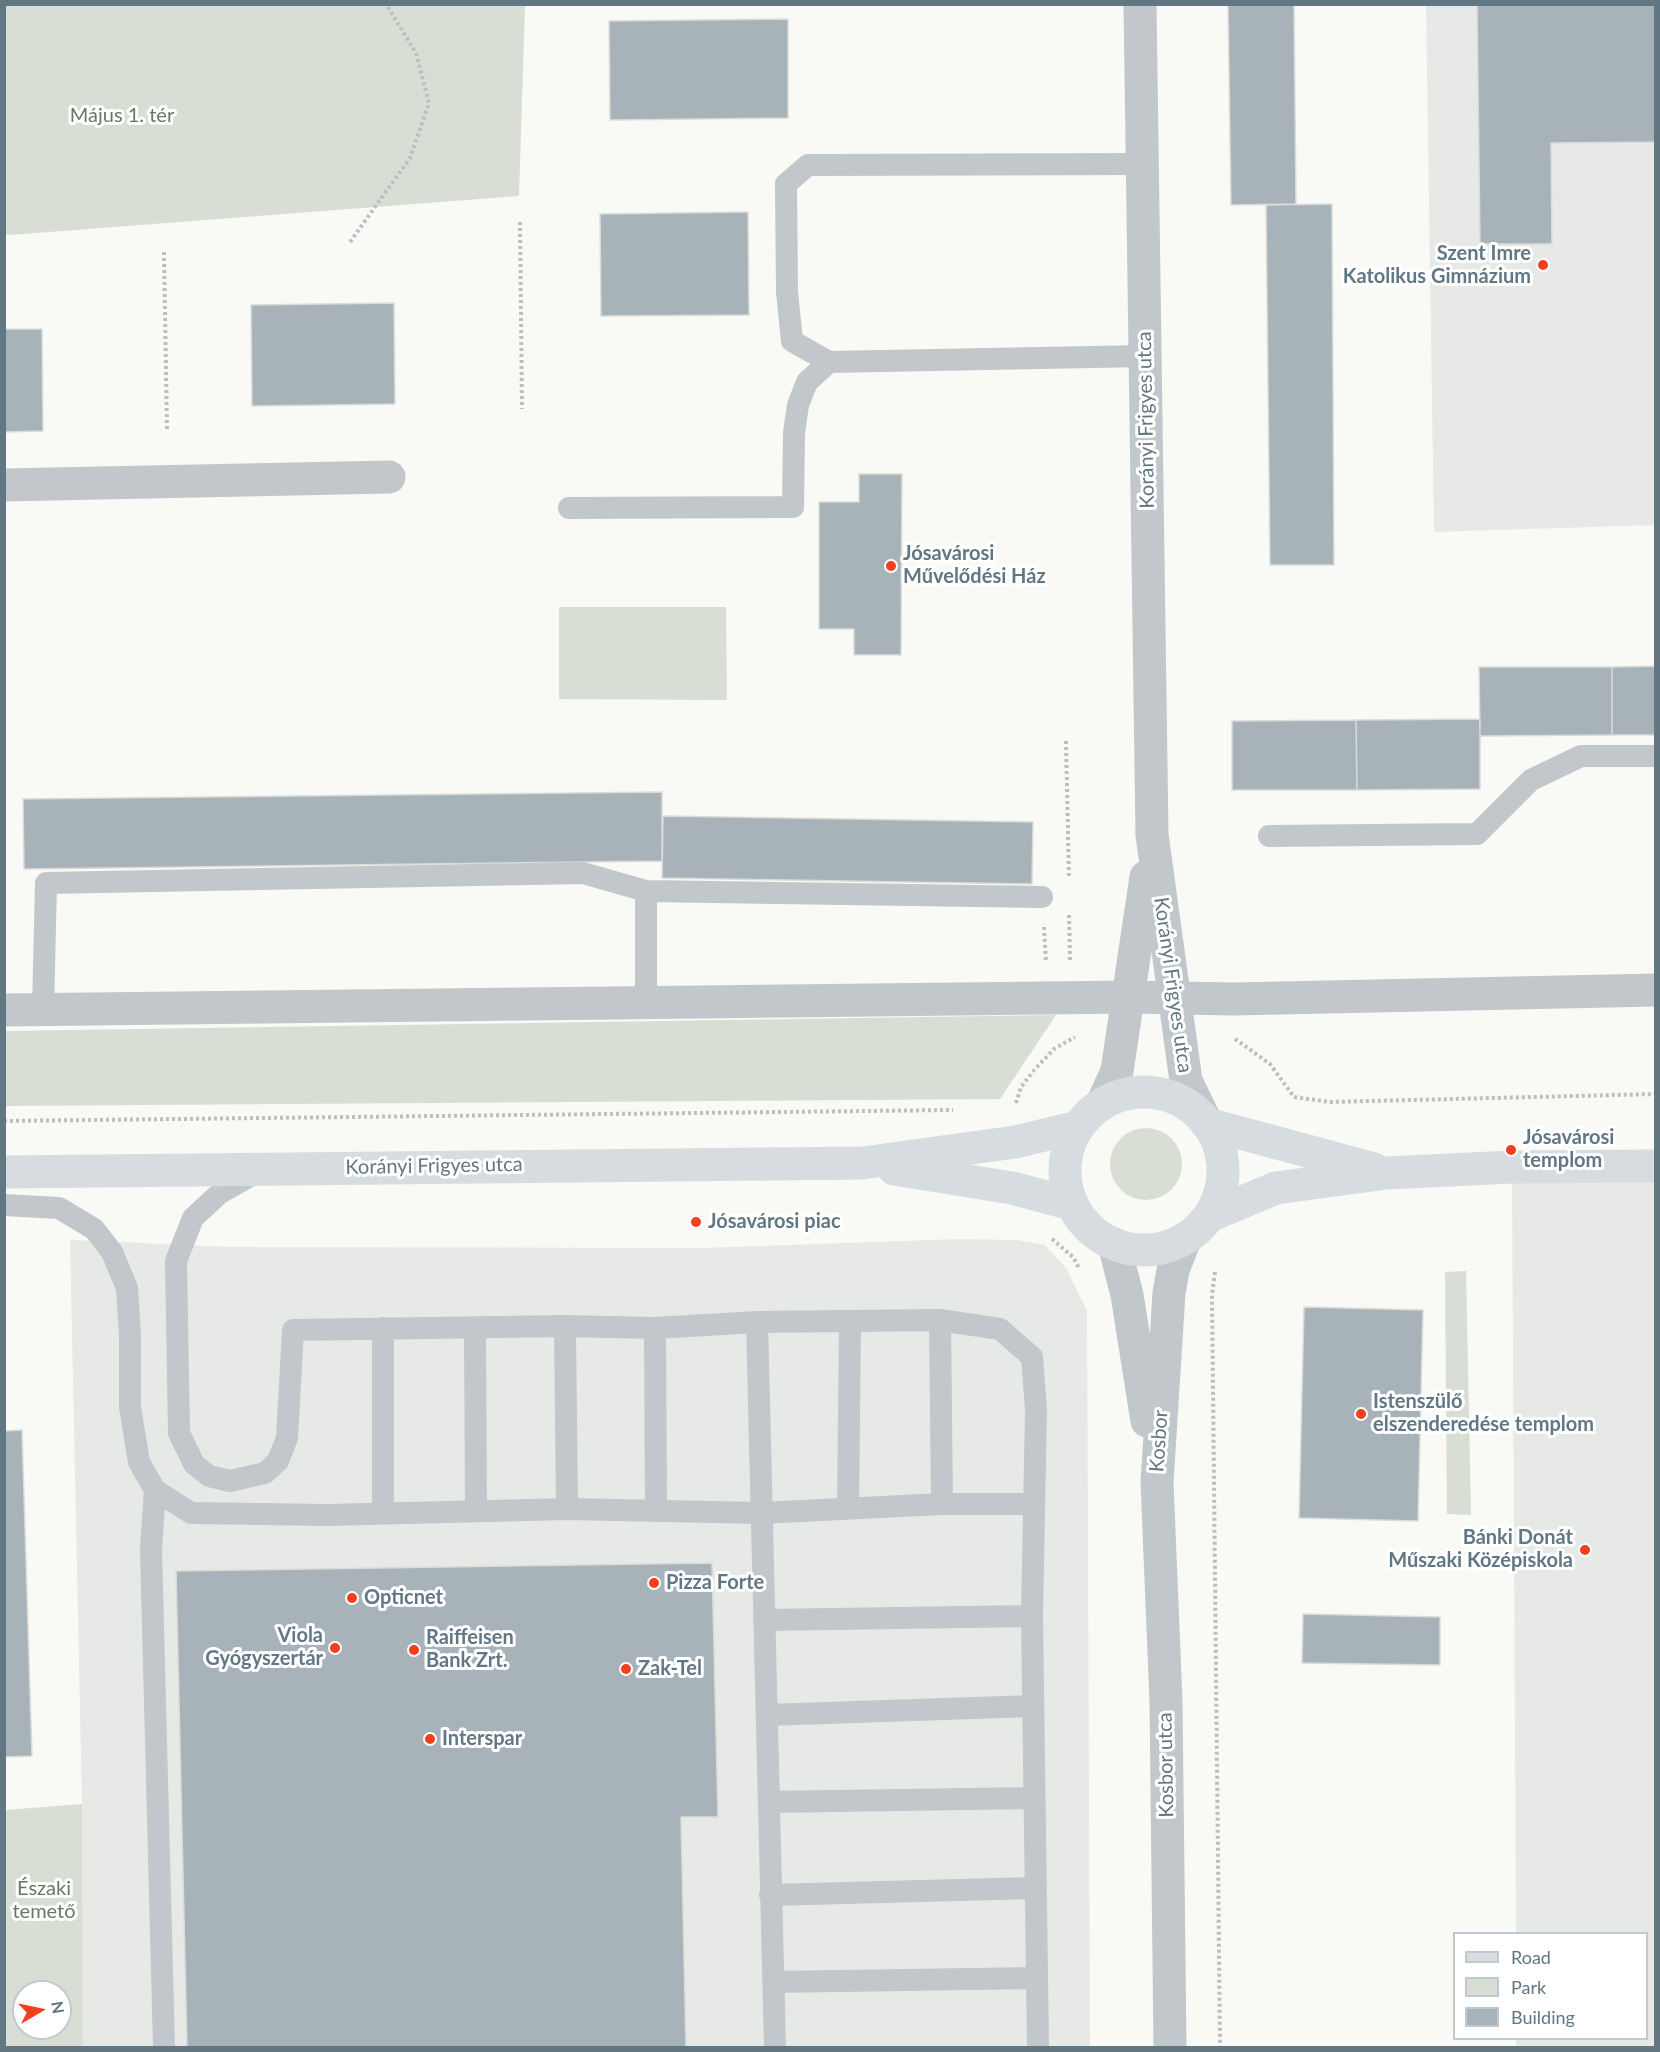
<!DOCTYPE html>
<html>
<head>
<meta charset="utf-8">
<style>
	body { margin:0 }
	#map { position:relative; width:1660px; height:2052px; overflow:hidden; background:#f9f9f6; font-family:Lato,sans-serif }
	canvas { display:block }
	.frame { position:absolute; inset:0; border:6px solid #617784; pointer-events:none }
	.legend { position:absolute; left:1453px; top:1932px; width:195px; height:108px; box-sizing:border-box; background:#fff; border:2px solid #c0c9ce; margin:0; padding:8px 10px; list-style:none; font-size:18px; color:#617784 }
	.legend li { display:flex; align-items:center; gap:12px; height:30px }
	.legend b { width:30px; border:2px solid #c0c9ce }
	.north { position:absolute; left:12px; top:1980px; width:60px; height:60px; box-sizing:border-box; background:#fff; border:2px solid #c0c9ce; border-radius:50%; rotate:81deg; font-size:16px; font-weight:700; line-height:24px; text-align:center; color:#617784 }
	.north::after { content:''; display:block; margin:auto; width:21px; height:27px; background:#f33f1b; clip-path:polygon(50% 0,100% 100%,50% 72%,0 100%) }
</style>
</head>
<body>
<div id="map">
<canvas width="1660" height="2052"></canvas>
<div class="frame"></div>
<ul class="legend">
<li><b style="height:8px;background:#d6dcdf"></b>Road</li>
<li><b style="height:16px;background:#d9ded5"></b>Park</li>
<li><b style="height:16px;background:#a8b3b9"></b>Building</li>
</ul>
<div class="north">N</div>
</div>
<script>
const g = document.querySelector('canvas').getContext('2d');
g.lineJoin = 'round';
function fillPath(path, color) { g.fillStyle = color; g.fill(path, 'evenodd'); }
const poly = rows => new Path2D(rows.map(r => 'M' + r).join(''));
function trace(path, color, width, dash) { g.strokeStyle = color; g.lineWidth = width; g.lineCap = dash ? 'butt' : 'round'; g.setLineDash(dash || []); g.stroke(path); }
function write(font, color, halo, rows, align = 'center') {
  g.font = font + ' Lato,sans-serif'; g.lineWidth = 6; g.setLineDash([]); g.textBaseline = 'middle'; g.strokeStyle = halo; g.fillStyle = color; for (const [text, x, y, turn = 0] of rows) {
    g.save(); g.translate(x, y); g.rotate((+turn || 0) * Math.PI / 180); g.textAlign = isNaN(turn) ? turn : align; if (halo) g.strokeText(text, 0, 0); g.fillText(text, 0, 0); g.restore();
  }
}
fillPath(poly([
	[1426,5,1655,5,1655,525,1434,532],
	[1655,1166,1655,2047,1516,2047,1516,2039,1646,2038,1646,1934,1516,1933,1512,1167],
	[958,1239,1017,1240,1045,1245,1066,1268,1087,1311,1090,2047,83,2047,82,1804,70,1240,232,1247,704,1248]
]), '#e7e9e7');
fillPath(poly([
	[4,5,525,5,519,196,10,235,4,233],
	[559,607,726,607,727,700,559,699],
	[1056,1015,1000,1099,5,1106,5,1031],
	'1110 1164a36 36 0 1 1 72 0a36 36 0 1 1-72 0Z',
	[1466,1271,1471,1514,1471,1515,1447,1514,1445,1272],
	[82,1804,83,2047,5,2047,5,1810],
	[24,1992,60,1992,60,2028,24,2028]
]), '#d9ded5');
const building = poly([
	[1228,4,1294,4,1296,204,1231,205,1228,4],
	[1477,4,1656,4,1656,142,1551,143,1552,244,1480,244,1477,4],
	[788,19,788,118,610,120,609,21,788,19],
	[1332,204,1334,565,1270,565,1266,205,1332,204],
	[748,212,749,315,601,316,600,214,748,212],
	[394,303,395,404,252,406,251,305,394,303],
	[4,329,42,329,43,431,4,432,4,329],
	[859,474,902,474,901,655,854,655,854,629,819,629,819,502,859,502,859,474],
	[1656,666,1656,735,1612,735,1612,667,1656,666],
	[1479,667,1612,667,1612,735,1480,736,1479,667],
	[1480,719,1480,789,1357,790,1356,720,1480,719],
	[1356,720,1357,790,1232,790,1232,721,1356,720],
	[662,792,662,861,24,869,23,799,662,792],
	[663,816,1033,822,1032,884,662,878,663,816],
	[1304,1307,1423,1310,1418,1521,1299,1518,1304,1307],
	[22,1430,32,1756,4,1757,4,1431,22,1430],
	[712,1563,718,1817,681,1817,686,2048,187,2048,176,1571,712,1563],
	[1303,1614,1440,1617,1440,1665,1302,1663,1303,1614]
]);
fillPath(building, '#a8b3b9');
trace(building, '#dbdbd8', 1.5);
trace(poly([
	[520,222,522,409],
	[350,242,410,158,429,103,416,53,386,4],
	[164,252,167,429],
	[1066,741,1069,878],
	[1069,915,1070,962],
	[1044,927,1046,962],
	[1235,1039,1270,1064,1294,1097,1330,1102,1656,1094],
	[1016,1103,1021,1087,1035,1069,1054,1049,1075,1037],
	[4,1121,953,1110],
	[1052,1239,1073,1257,1079,1268],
	[1215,1272,1212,1295,1220,2048]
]), '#bbbfc2', 4, [3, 3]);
trace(poly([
	[1142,164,808,165,786,184,787,292,792,341,829,362,1145,356],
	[569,508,793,507,794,433,798,405,807,382,829,362],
	[1269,836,1477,834,1531,780,1581,756,1656,756],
	[646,1003,646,891,1042,897],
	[43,1010,46,883,583,873,646,891],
	[259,1171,220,1193,193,1218,176,1261,179,1433,194,1464,209,1476,230,1481,265,1473,278,1461,287,1438,293,1330,565,1326,655,1328,757,1322,940,1320,1000,1329,1032,1357,1036,1409,1032,1616,1038,2048],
	[4,1205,59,1208,94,1229,112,1252,127,1288,130,1335,130,1407,139,1462,155,1490,191,1513,327,1515,567,1509,761,1513,942,1504,1034,1504],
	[940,1320,942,1504],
	[757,1322,775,2048],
	[565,1326,567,1509],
	[383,1328,383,1513],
	[475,1328,476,1511],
	[655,1328,656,1511],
	[155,1490,151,1549,164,2048],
	[848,1508,850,1322],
	[764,1620,1032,1616],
	[767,1715,1033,1706],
	[769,1802,1033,1798],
	[770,1895,1034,1888],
	[774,1982,1037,1978]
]), '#c1c7ca', 22);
trace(poly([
	[1140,4,1152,835,1186,1081,1207,1124],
	[4,485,389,477],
	[4,1010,1130,997,1233,999,1656,990],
	[1102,1104,1117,1071,1146,877],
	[1114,1244,1127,1295,1147,1421],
	[1170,2048,1166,1701,1157,1482,1169,1293,1173,1270,1185,1239]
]), '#c1c7ca', 33);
trace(poly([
	'1065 1171a79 79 0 1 1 158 0a79 79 0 1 1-158 0Z',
	[1207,1124,1374,1169],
	[894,1169,1012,1188,1072,1204],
	[4,1172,863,1163,1015,1142,1078,1127],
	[1209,1216,1276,1188,1387,1173,1512,1167,1656,1166]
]), '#d6dcdf', 33);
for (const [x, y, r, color] of [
	[1543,265,6,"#f33f1b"],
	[891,566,6,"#f33f1b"],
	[1511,1150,6,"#f33f1b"],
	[696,1222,6,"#f33f1b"],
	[1361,1414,6,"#f33f1b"],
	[1585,1550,6,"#f33f1b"],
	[654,1583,6,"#f33f1b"],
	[352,1598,6,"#f33f1b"],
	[335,1648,6,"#f33f1b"],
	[414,1650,6,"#f33f1b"],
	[626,1669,6,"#f33f1b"],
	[430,1739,6,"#f33f1b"]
]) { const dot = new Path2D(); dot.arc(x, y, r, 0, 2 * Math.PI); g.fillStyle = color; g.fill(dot); trace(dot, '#fff', 2); }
write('20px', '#677a61', '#fff', [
	["Május 1. tér",122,116],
	["Északi",44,1889],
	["temető",44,1912]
]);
write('bold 20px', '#617784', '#fff', [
	["Szent Imre",1531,254,"right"],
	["Katolikus Gimnázium",1531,277,"right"],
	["Jósavárosi",903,554],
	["Művelődési Ház",903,577],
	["Jósavárosi",1523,1138],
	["templom",1523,1161],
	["Jósavárosi piac",708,1222],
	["Istenszülő",1373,1402],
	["elszenderedése templom",1373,1425],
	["Bánki Donát",1573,1538,"right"],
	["Műszaki Középiskola",1573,1561,"right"],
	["Pizza Forte",666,1583],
	["Opticnet",364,1598],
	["Viola",323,1636,"right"],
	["Gyógyszertár",323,1659,"right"],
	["Raiffeisen",426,1638],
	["Bank Zrt.",426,1661],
	["Zak-Tel",638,1669],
	["Interspar",442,1739]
], 'left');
write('20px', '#617784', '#fff', [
	["Korányi Frigyes utca",1146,420,-91],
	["Korányi Frigyes utca",1173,985,82],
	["Korányi Frigyes utca",434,1166,-1],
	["Kosbor",1159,1441,-86],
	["Kosbor utca",1166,1765,-91]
]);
</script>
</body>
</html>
